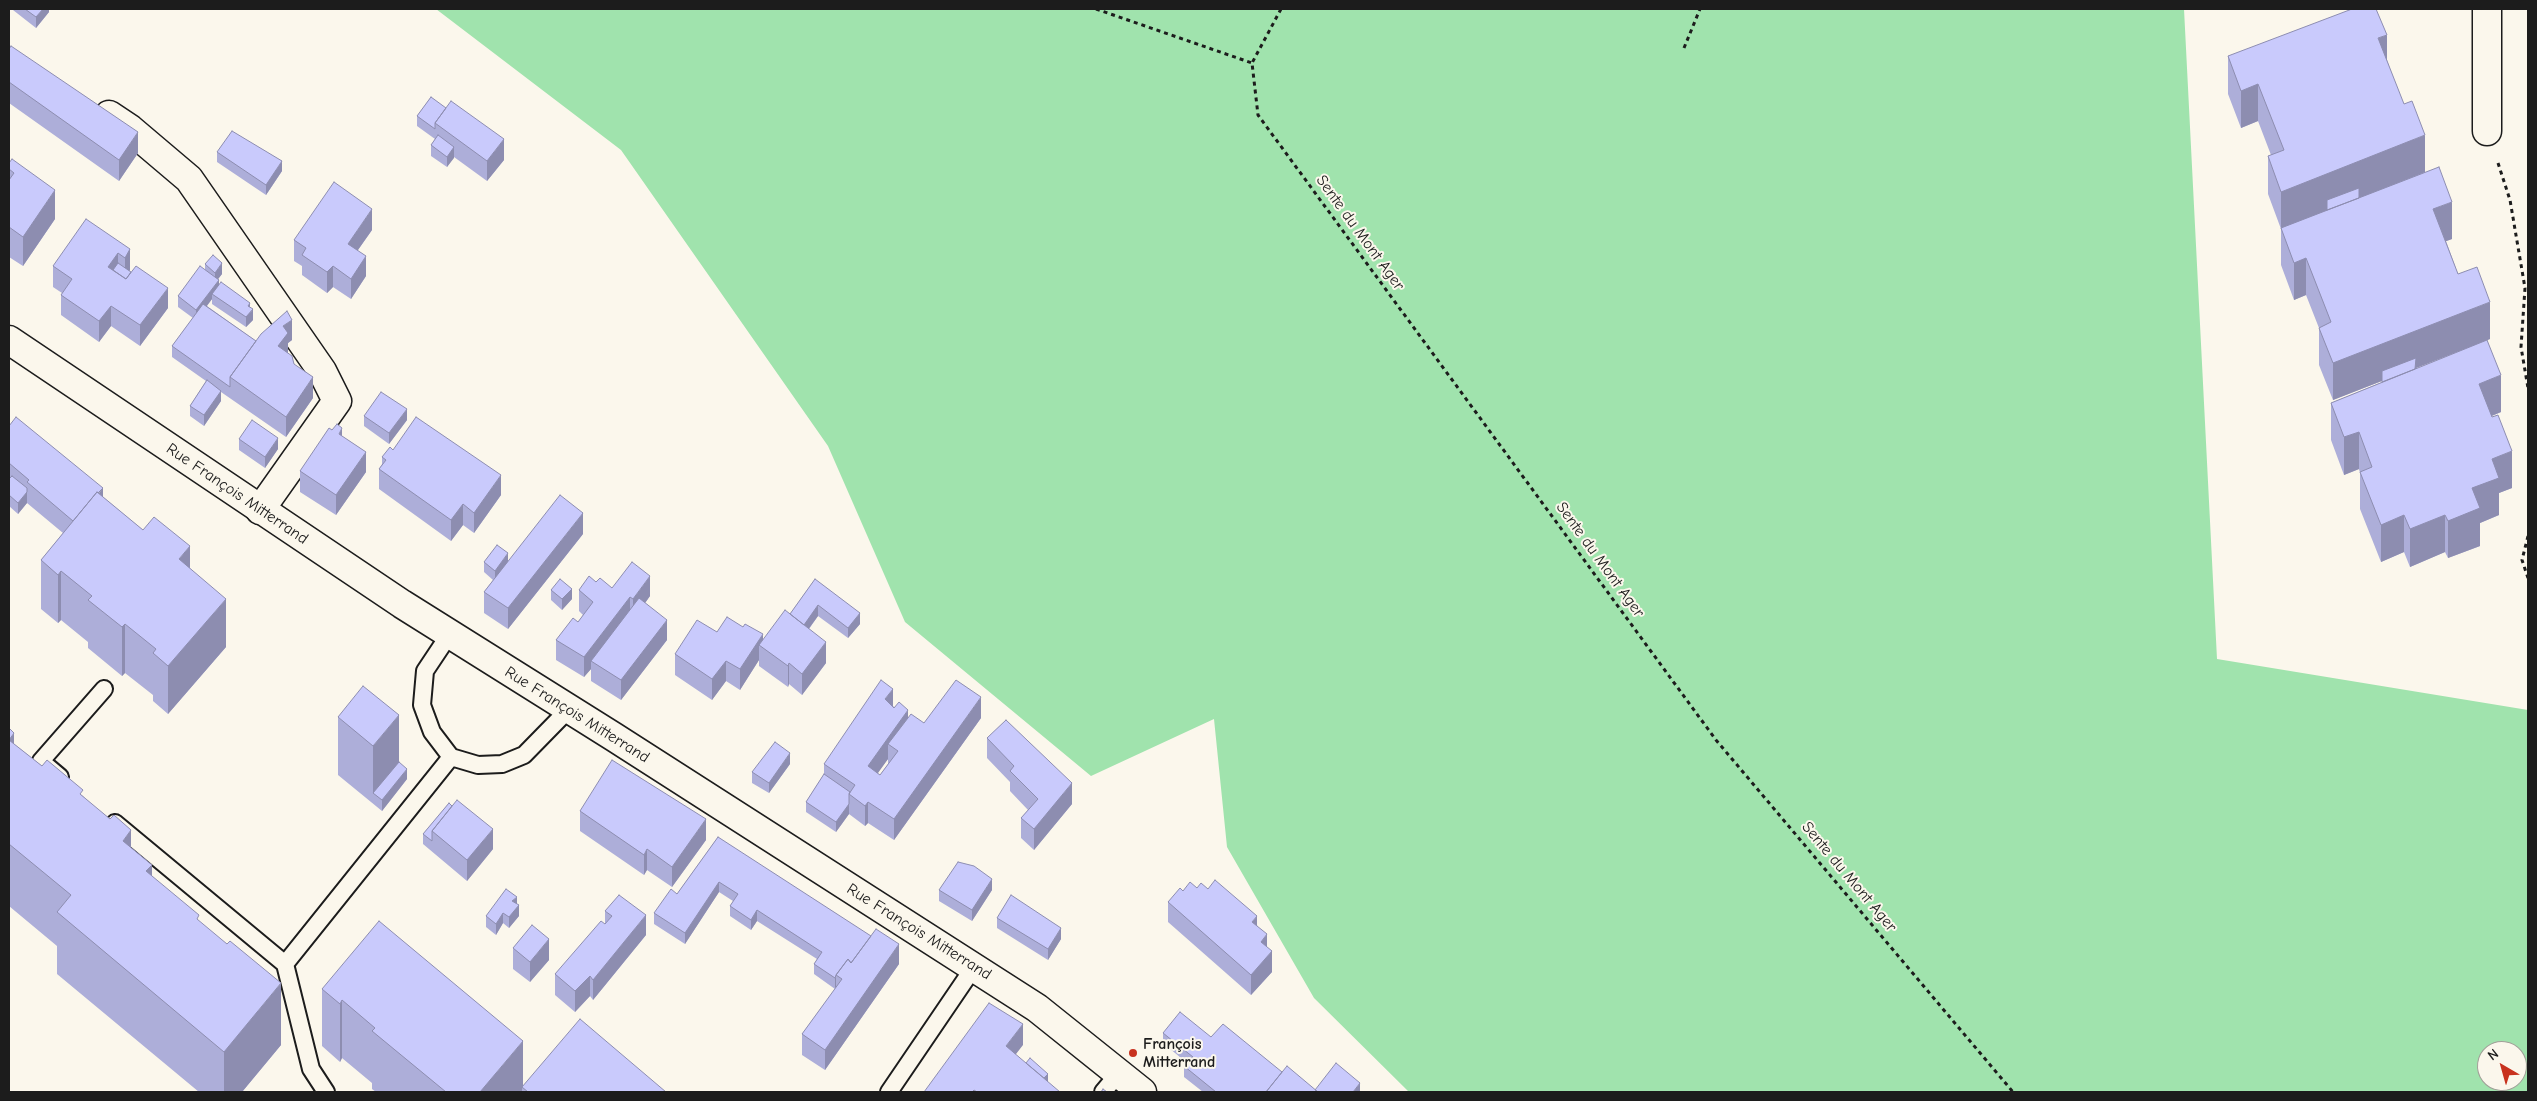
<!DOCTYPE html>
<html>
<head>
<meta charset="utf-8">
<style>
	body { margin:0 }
	#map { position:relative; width:2537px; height:1101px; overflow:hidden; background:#fbf7ec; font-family:"Comic Neue",sans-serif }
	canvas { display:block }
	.frame { position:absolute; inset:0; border:10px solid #1c1c1c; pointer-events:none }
	.north { position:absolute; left:2477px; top:1041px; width:50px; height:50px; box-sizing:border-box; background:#fbf7ec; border:1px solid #a29f99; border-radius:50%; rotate:322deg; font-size:14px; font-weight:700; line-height:20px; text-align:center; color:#1c1c1c }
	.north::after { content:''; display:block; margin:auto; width:18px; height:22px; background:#c8321e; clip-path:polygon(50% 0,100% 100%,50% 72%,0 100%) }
</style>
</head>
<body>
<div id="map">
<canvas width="2537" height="1101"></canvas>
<div class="frame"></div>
<div class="north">N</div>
</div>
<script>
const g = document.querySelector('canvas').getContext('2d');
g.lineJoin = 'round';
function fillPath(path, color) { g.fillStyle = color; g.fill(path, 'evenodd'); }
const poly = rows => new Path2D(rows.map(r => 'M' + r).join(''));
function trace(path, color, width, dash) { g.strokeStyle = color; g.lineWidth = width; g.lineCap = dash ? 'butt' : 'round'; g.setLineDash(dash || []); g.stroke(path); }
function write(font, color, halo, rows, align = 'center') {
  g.font = font + ' "Comic Neue",sans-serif'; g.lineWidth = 4; g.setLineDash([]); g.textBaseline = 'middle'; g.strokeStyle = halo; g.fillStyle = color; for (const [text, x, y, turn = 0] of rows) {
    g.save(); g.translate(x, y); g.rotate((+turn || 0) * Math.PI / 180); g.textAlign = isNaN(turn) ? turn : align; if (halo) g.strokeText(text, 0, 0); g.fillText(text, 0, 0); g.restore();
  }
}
fillPath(poly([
	[436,9,2184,9,2217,659,2528,710,2528,1092,1409,1092,1314,998,1227,847,1214,719,1091,776,905,622,828,446,621,150],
	[2487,1051,2517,1051,2517,1081,2487,1081]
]), '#a0e3ad');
const lane = poly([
	[449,635,425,671,422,705,432,732,451,757,478,765,502,764,524,755,569,709],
	[60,777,41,761,104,689],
	[115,823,285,964],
	[326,1092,311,1069,285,964,451,757],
	[889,1092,974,967],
	[1103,1092,1119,1073]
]);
const street = poly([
	[109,115,130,129,189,179,322,371,337,401,260,510],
	[2487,131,2487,9]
]);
const secondary = poly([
	[9,340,402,604,614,737,1037,1008,1142,1092]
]);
trace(lane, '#1c1c1c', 20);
trace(street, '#1c1c1c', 31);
trace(secondary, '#1c1c1c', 31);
trace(poly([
	[1096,9,1252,63],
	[1281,9,1252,63,1258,115,1716,740,2013,1092],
	[1684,48,1700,9],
	[2498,163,2510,200,2525,288,2521,347,2528,388],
	[2528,536,2522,560,2528,578]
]), '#1c1c1c', 3, [4, 4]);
trace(lane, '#fbf7ec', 16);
trace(street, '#fbf7ec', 28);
trace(secondary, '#fbf7ec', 28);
fillPath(poly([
	[13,9,49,9,49,12,36,28,13,10],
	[9,49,138,153,119,181,9,103],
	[2228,56,2387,60,2425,172,2452,239,2446,241,2458,274,2490,339,2487,340,2501,412,2492,416,2512,488,2499,493,2499,515,2480,523,2480,546,2448,558,2445,552,2410,567,2404,552,2381,562,2360,509,2360,473,2359,469,2344,475,2331,440,2331,403,2382,382,2382,381,2333,400,2319,365,2319,328,2306,295,2294,300,2281,265,2281,229,2268,194,2268,156,2271,155,2258,121,2241,128,2228,94],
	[2462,350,2416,369,2416,368],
	[431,97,504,160,487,181,454,157,447,167,431,156,431,145,435,139,417,126,417,116],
	[217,152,282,171,266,195,217,162],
	[9,163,55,219,23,266,9,257],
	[372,230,358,250,366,276,351,299,333,287,327,293,302,275,302,266,294,261,294,240],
	[130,249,130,270,129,271,168,308,140,346,111,326,99,342,61,315,61,295,62,293,53,287,53,266],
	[205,264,222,274,218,279,219,285,250,307,253,320,246,327,212,304,212,299,207,306,256,341,292,340,288,343,288,354,313,398,286,437,221,392,221,401,204,426,190,416,190,406,206,381,172,357,172,346,193,318,178,307,178,296,205,270],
	[364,416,407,420,389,444,364,426],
	[9,426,103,497,190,569,226,647,168,714,153,701,153,695,125,673,122,676,88,648,88,642,61,620,58,623,41,609,41,560,63,533,27,503,18,514,9,506],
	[342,436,366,472,336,515,300,492,300,471],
	[239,439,278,449,265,468,239,450],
	[393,450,501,495,474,533,463,525,451,541,379,489,379,469,382,464,382,457],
	[583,534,508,629,484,613,484,592,493,580,484,572,484,562,508,561],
	[815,579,860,624,848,638,818,616,809,629,826,663,802,695,789,684,788,687,759,666,759,660,740,690,726,681,712,700,675,675,675,654,717,632,763,641,790,614],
	[612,588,650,596,645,603,667,640,621,700,591,681,591,669,584,677,556,660,556,640,578,622,583,615,579,611,579,590],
	[551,590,572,599,562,610,551,600],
	[893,706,908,717,924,723,981,718,894,840,868,823,865,826,849,814,836,832,806,812,806,802,824,774,824,764],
	[888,759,888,764,880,775,877,773],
	[338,717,399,762,407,779,382,811,338,775],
	[9,728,14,744,42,766,83,796,131,848,152,876,199,921,281,1045,242,1092,199,1092,57,974,57,946,9,906],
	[987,738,1072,804,1034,850,1021,838,1021,818,1028,810,1010,791,1010,782,987,758],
	[790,764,769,793,752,783,752,772],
	[449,803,493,849,467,881,423,844,423,834],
	[580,811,706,840,672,887,647,870,644,875,580,831],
	[718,837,899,964,825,1070,802,1055,802,1034,836,988,836,987,835,989,814,974,814,964,817,959,757,921,751,930,730,916,730,906,733,901,719,892,685,944,654,924,654,913,677,894],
	[1197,888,1257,925,1267,947,1272,972,1251,995,1168,922,1168,902,1183,891],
	[939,890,992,890,972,921,939,901],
	[517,904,519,916,509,928,503,923,496,935,486,927,486,916],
	[605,911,646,935,593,1000,590,996,575,1012,555,995,555,974,605,924],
	[997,918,1061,939,1048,960,997,928],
	[513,948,549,960,530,982,513,969],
	[322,989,523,1085,666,1092,376,1092,372,1089,372,1083,342,1058,340,1062,322,1046],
	[1163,1033,1211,1037,1282,1072,1315,1090,1360,1092,1203,1092,1184,1077,1184,1066,1187,1063,1163,1043]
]), '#adaed9');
fillPath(poly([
	[43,9,49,9,49,12,36,28,36,17],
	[2387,35,2387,72,2378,38],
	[2258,84,2258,121,2241,128,2241,91],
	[138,132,138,153,119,181,119,160],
	[2425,135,2425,172,2281,229,2281,192],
	[504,139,504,160,487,181,487,161],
	[454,147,454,158,447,167,447,157],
	[282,161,282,171,266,195,266,185],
	[55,190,55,219,23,266,23,237],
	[2452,202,2452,239,2433,246,2433,209],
	[372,209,372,230,348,264,348,244],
	[130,249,130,270,125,278,125,258],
	[118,253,118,274,108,267],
	[366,256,366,276,351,299,351,279],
	[2306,258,2306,295,2294,300,2294,263],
	[222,263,222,274,215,283,215,273],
	[333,266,333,287,327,293,327,272],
	[219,280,219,290,212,294,212,299,196,320,196,310],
	[168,288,168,308,140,346,140,325],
	[2490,302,2490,339,2416,368,2414,406,2415,368,2333,400,2333,363],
	[250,303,250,313,253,309,253,320,246,327,246,317,248,306],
	[111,306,111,326,99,342,99,321],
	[292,320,292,340,288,343,288,354,278,346,283,326],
	[2501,375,2501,412,2479,421,2479,384],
	[313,377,313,398,286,437,286,417],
	[221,391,221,401,204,426,204,415],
	[407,409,407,420,389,444,389,433],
	[342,428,342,449,339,434],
	[2359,432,2359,469,2344,475,2344,437],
	[278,438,278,449,265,468,265,457],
	[2512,451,2512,488,2499,493,2499,515,2480,523,2480,546,2448,558,2448,521,2472,488,2492,459],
	[366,452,366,472,336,515,336,495],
	[501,475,501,495,474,533,474,513],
	[103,488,103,509,75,522],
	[27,492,27,503,18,514,18,503],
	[463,504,463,525,451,541,451,520],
	[583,513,583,534,508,629,508,608],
	[2404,515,2404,552,2381,562,2381,525],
	[2445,515,2445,552,2410,567,2410,529],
	[190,546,190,594,179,559],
	[508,553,508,564,495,581,495,571],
	[61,571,61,620,58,623,58,575],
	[650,576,650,596,633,620,633,599],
	[572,589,572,599,562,610,562,599],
	[630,597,630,618,591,661,591,669,584,677,584,657],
	[226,599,226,647,168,714,168,666],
	[818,605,818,616,799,642,799,631],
	[860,613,860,624,848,638,848,628],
	[667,620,667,640,621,700,621,680],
	[125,624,125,673,122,676,122,627],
	[763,634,763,647,759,645,759,660,740,690,740,669],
	[826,642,826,663,802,695,802,674],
	[726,661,726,681,712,700,712,679],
	[789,663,789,684,788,687,788,666],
	[893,689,893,709,885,699],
	[981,697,981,718,894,840,894,819],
	[908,710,908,730,888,744,888,759,868,787,868,766],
	[399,715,399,772,373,793,373,746],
	[14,733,14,795,9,740],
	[790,753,790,764,769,793,769,783],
	[407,769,407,779,382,811,382,800],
	[1072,783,1072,804,1034,850,1034,829],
	[868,802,868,823,865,826,865,806],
	[849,804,849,814,836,832,836,822],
	[706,819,706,840,672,887,672,867],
	[493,829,493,849,467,881,467,860],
	[131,830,131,892,123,841],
	[647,849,647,870,644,875,644,855],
	[152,865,152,927,146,871],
	[992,879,992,890,972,921,972,910],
	[719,882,719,892,685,944,685,933],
	[517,897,517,907,512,901],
	[519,905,519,916,509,928,509,917],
	[757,910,757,921,751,930,751,920],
	[503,913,503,923,496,935,496,924],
	[646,915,646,935,593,1000,593,980],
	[1257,916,1257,937,1252,922],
	[1061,928,1061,939,1048,960,1048,949],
	[1267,934,1267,955,1261,942],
	[549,939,549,960,530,982,530,962],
	[899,944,899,964,825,1070,825,1050],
	[1272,951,1272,972,1251,995,1251,975],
	[590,976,590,996,575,1012,575,991],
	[836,977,836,987,835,989,835,978],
	[281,983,281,1045,242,1092,224,1092,224,1052],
	[342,1000,342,1058,340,1062,340,1004],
	[1023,1024,1023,1045,1006,1067,1006,1046],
	[523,1041,523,1089,522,1087,522,1092,480,1092],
	[1048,1074,1048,1085,1039,1084],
	[1360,1083,1360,1092,1353,1092]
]), '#8d8db0');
const building = poly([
	[25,9,43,9,36,17,25,9],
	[2352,9,2376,9,2387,35,2378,38,2404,104,2412,101,2425,135,2281,192,2268,156,2284,150,2258,84,2241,91,2228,56,2352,9],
	[11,46,138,132,119,160,9,82,9,49,11,46],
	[431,97,446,108,435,123,435,129,417,116,431,97],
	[451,101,504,139,487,161,435,123,451,101],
	[232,131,282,161,266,185,217,152,232,131],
	[438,135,454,147,447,157,431,145,438,135],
	[12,159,55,190,23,237,9,227,9,180,14,173,9,169,9,163,12,159],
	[2439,167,2452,202,2433,209,2458,274,2477,267,2490,302,2333,363,2319,328,2331,322,2306,258,2294,263,2281,228,2439,167],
	[334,182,372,209,348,244,366,256,351,279,333,266,327,272,302,255,306,248,294,240,334,182],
	[2359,188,2359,198,2327,210,2327,200,2359,188],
	[86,219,130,249,125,258,118,253,108,267,126,279,136,266,168,288,140,325,111,306,99,321,61,295,72,279,53,266,86,219],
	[213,255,222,263,215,273,205,264,213,255],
	[118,263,131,272,126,279,113,270,118,263],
	[200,266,219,280,196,310,178,296,200,266],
	[221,282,250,303,248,306,253,309,246,317,212,294,221,282],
	[203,304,256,341,230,377,230,387,172,346,203,304],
	[287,311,292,320,283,326,288,333,278,346,292,356,294,364,313,377,286,417,230,377,261,334,287,311],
	[2487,340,2501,375,2479,384,2492,417,2498,415,2512,451,2492,459,2499,478,2472,488,2480,508,2448,521,2445,515,2410,529,2404,515,2381,525,2360,472,2372,467,2359,432,2344,437,2331,403,2487,340],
	[2416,358,2415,369,2382,382,2382,371,2416,358],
	[207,380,221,391,204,415,190,406,207,380],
	[381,392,407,409,389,433,364,416,381,392],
	[16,417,103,488,98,493,97,492,73,521,27,482,29,480,9,463,9,426,16,417],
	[416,417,501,475,474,513,463,504,451,520,379,469,386,460,382,457,390,447,393,450,416,417],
	[252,420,278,438,265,457,239,439,252,420],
	[337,424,342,428,339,434,366,452,336,495,300,471,329,428,332,430,337,424],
	[12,476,27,488,27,492,18,503,9,495,9,479,12,476],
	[97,492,143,530,154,517,190,546,179,559,226,599,168,666,153,653,156,649,125,624,122,627,88,600,92,596,61,571,58,575,41,560,97,492],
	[560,495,583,513,508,608,484,592,560,495],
	[497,545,508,553,495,571,484,562,497,545],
	[632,562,650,576,633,599,630,597,584,657,556,640,573,618,578,622,593,602,579,590,589,576,596,582,600,578,612,588,632,562],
	[560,579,572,589,562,599,551,590,560,579],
	[815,579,860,613,848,628,818,605,804,625,790,614,815,579],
	[639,598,667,620,621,680,591,661,639,598],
	[785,610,826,642,802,674,789,663,788,666,759,645,785,610],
	[727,617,743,627,745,624,763,634,740,669,726,661,712,679,675,654,697,620,717,632,727,617],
	[881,680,893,689,885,699,894,708,899,702,908,710,868,766,880,775,898,751,888,744,911,714,924,723,956,680,981,697,894,819,868,802,865,806,849,794,855,785,824,764,881,680],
	[363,686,399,715,373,746,338,717,363,686],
	[1006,720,1072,783,1034,829,1021,818,1038,799,1010,771,1014,766,987,738,1006,720],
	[9,728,14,733,9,740,42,766,47,760,83,790,80,794,110,819,114,815,131,830,123,841,152,865,146,871,199,915,197,919,227,944,230,941,281,983,224,1052,57,912,71,895,9,844,9,728],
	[775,742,790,753,769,783,752,772,775,742],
	[612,760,706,819,672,867,647,849,644,855,580,811,612,760],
	[399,762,407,769,382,800,373,793,399,762],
	[824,774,850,792,849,794,849,804,836,822,806,802,824,774],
	[457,800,493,829,467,860,432,831,457,800],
	[449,803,452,806,432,831,432,841,423,834,449,803],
	[718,837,871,936,851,963,848,959,836,975,835,978,814,964,822,952,820,951,757,910,751,920,730,906,738,894,719,882,685,933,654,913,671,889,677,894,718,837],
	[958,862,974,866,992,879,972,910,939,890,958,862],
	[1215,880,1257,916,1252,922,1267,934,1261,942,1272,951,1251,975,1168,902,1180,888,1183,891,1190,882,1197,888,1201,883,1208,889,1215,880],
	[506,889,517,897,512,901,519,905,509,917,503,913,496,924,486,916,506,889],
	[619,895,646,915,593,980,590,976,575,991,555,974,601,921,605,924,612,916,605,911,619,895],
	[1011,895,1061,928,1048,949,997,918,1011,895],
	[379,921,523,1041,480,1092,446,1092,372,1031,375,1028,342,1000,340,1004,322,989,379,921],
	[532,925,549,939,530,962,513,948,532,925],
	[876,929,899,944,825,1050,802,1034,842,979,836,975,848,959,851,963,876,929],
	[989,1003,1023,1024,1006,1046,1060,1092,977,1092,974,1090,972,1092,924,1092,989,1003],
	[1180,1012,1211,1037,1223,1024,1282,1072,1266,1092,1216,1092,1184,1066,1193,1057,1163,1033,1180,1012],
	[580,1019,666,1092,528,1092,522,1087,580,1019],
	[1030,1058,1048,1074,1044,1078,1026,1063,1030,1058],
	[1336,1063,1360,1083,1353,1092,1318,1092,1315,1090,1336,1063],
	[1287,1066,1318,1092,1266,1092,1287,1066],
	[1103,1089,1107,1092,1101,1092,1103,1089]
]);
fillPath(building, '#c9cafc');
trace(building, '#8d8db0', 1);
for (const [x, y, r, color] of [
	[1133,1053,5,"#c8321e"]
]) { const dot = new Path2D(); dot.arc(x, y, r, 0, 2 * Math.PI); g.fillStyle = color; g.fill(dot); trace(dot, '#fbf7ec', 2); }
write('16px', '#1c1c1c', '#fbf7ec', [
	["Sente du Mont Ager",1360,233,54],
	["Rue François Mitterrand",237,494,34],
	["Sente du Mont Ager",1600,560,54],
	["Rue François Mitterrand",577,715,32],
	["Sente du Mont Ager",1849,877,50],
	["Rue François Mitterrand",919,932,32]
]);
write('bold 16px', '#1c1c1c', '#fbf7ec', [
	["François",1143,1044],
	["Mitterrand",1143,1062]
], 'left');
</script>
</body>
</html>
